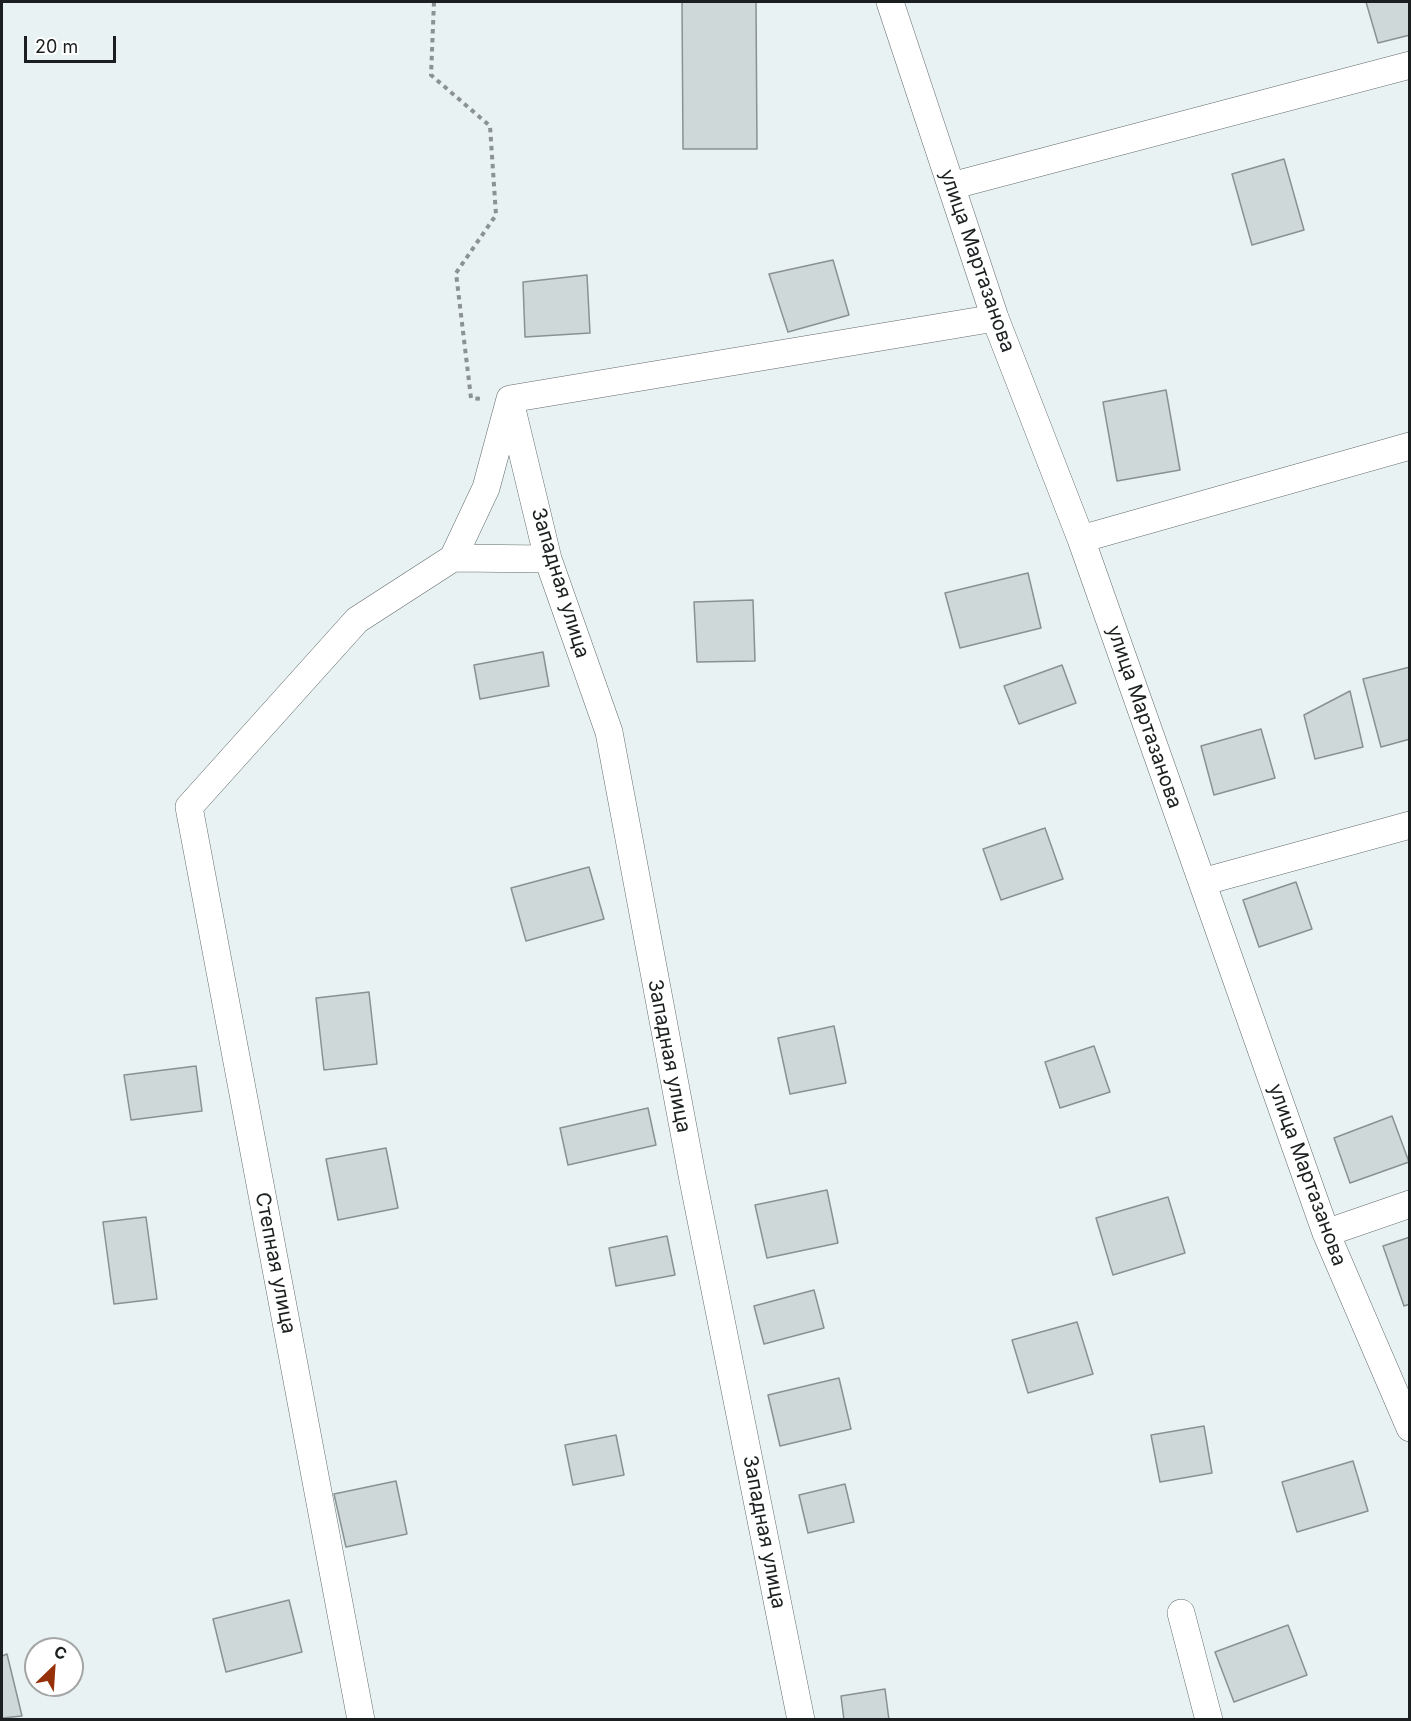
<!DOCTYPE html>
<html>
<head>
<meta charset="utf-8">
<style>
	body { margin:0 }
	#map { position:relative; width:1411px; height:1721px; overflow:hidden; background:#e8f2f2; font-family:Inter,sans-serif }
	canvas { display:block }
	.frame { position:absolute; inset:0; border:3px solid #1b1f1f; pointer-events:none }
	.north { position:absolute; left:24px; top:1637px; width:60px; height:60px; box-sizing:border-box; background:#fff; border:2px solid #a4a5a5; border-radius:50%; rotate:25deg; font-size:16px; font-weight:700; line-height:24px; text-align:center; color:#1b1f1f }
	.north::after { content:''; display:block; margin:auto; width:21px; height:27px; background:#963008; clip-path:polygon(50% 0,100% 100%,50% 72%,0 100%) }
	.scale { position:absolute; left:24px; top:36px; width:92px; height:27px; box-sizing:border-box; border:3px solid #1b1f1f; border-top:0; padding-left:8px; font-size:18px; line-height:21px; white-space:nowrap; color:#1b1f1f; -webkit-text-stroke:4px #fff; paint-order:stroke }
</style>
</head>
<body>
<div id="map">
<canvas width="1411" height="1721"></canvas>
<div class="frame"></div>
<div class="north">С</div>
<div class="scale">20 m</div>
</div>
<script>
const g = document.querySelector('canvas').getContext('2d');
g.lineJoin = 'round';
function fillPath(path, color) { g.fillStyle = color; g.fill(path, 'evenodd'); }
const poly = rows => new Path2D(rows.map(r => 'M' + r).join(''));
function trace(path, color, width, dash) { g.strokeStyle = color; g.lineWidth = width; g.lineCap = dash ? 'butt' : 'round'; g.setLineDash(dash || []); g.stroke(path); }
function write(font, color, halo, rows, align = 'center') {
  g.font = font + ' Inter,sans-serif'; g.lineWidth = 4.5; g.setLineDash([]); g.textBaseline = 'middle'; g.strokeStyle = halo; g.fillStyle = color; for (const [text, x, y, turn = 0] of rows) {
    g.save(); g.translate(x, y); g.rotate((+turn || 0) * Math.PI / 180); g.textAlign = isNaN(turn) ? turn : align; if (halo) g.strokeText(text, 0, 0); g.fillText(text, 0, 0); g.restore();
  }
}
const building = poly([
	[682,2,756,2,757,149,683,149,682,2],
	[1366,2,1410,2,1410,35,1378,43,1366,2],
	[1284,159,1304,230,1252,245,1232,174,1284,159],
	[833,260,849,315,788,332,769,274,833,260],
	[587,275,590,333,525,337,523,282,587,275],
	[1166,390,1180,470,1117,481,1103,402,1166,390],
	[1028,573,1041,628,960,648,945,593,1028,573],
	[753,600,755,661,697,662,694,602,753,600],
	[543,652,549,686,480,699,474,665,543,652],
	[1062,665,1076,703,1019,724,1004,686,1062,665],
	[1410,667,1410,739,1381,747,1363,679,1410,667],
	[1350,691,1363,747,1315,759,1304,715,1350,691],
	[1261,729,1275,778,1214,795,1201,746,1261,729],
	[1045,828,1063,879,1001,900,983,849,1045,828],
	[589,867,604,919,526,941,511,888,589,867],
	[1296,882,1312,929,1259,947,1243,900,1296,882],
	[369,992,377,1064,324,1070,316,998,369,992],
	[834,1026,846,1083,790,1094,778,1038,834,1026],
	[1094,1046,1110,1092,1060,1108,1045,1062,1094,1046],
	[196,1066,202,1111,131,1120,124,1075,196,1066],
	[648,1108,656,1145,568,1165,560,1128,648,1108],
	[1392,1116,1409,1162,1350,1183,1334,1138,1392,1116],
	[386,1148,398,1208,338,1220,326,1159,386,1148],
	[827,1190,838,1243,767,1258,755,1205,827,1190],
	[1168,1197,1185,1253,1113,1275,1096,1218,1168,1197],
	[146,1217,157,1299,114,1304,103,1222,146,1217],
	[667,1236,675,1275,616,1286,609,1248,667,1236],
	[1410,1237,1410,1304,1404,1306,1383,1246,1410,1237],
	[814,1290,824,1328,764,1344,754,1306,814,1290],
	[1077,1322,1093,1374,1028,1393,1012,1340,1077,1322],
	[839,1378,851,1429,780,1446,768,1395,839,1378],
	[1204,1426,1212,1473,1160,1482,1151,1435,1204,1426],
	[616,1435,624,1475,573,1485,565,1445,616,1435],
	[1353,1461,1368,1511,1297,1532,1282,1482,1353,1461],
	[396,1481,407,1534,346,1547,334,1494,396,1481],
	[845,1484,854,1522,808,1533,799,1495,845,1484],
	[289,1600,302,1652,226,1672,213,1619,289,1600],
	[1288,1625,1307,1675,1234,1702,1215,1652,1288,1625],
	[7,1654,22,1716,2,1718,2,1656,7,1654],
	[885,1689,889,1720,844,1720,841,1696,885,1689]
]);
fillPath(building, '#cfd8d8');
trace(building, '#899192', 1.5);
const minor = poly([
	[890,2,995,318,1081,539,1326,1233,1410,1428],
	[951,186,1410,65],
	[510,401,548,559,609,732,692,1175,801,1720],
	[1081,539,1410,446],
	[453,558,548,559],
	[1202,882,1410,825],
	[1326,1233,1410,1204],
	[1181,1613,1209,1720],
	[361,1720,189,807,357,620,453,558,486,488,510,399,995,318]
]);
trace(minor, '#636b6b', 28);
trace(poly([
	[434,2,431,75,490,126,496,215,456,273,471,398,482,399]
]), '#8a9292', 4, [4.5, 4.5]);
trace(minor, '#fff', 27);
write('20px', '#1b1f1f', '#fff', [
	["улица Мартазанова",977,261,71],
	["Западная улица",560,583,73],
	["улица Мартазанова",1144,717,71],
	["Западная улица",669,1056,79],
	["улица Мартазанова",1307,1175,70],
	["Степная улица",275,1263,79],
	["Западная улица",764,1532,79]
]);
</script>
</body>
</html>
